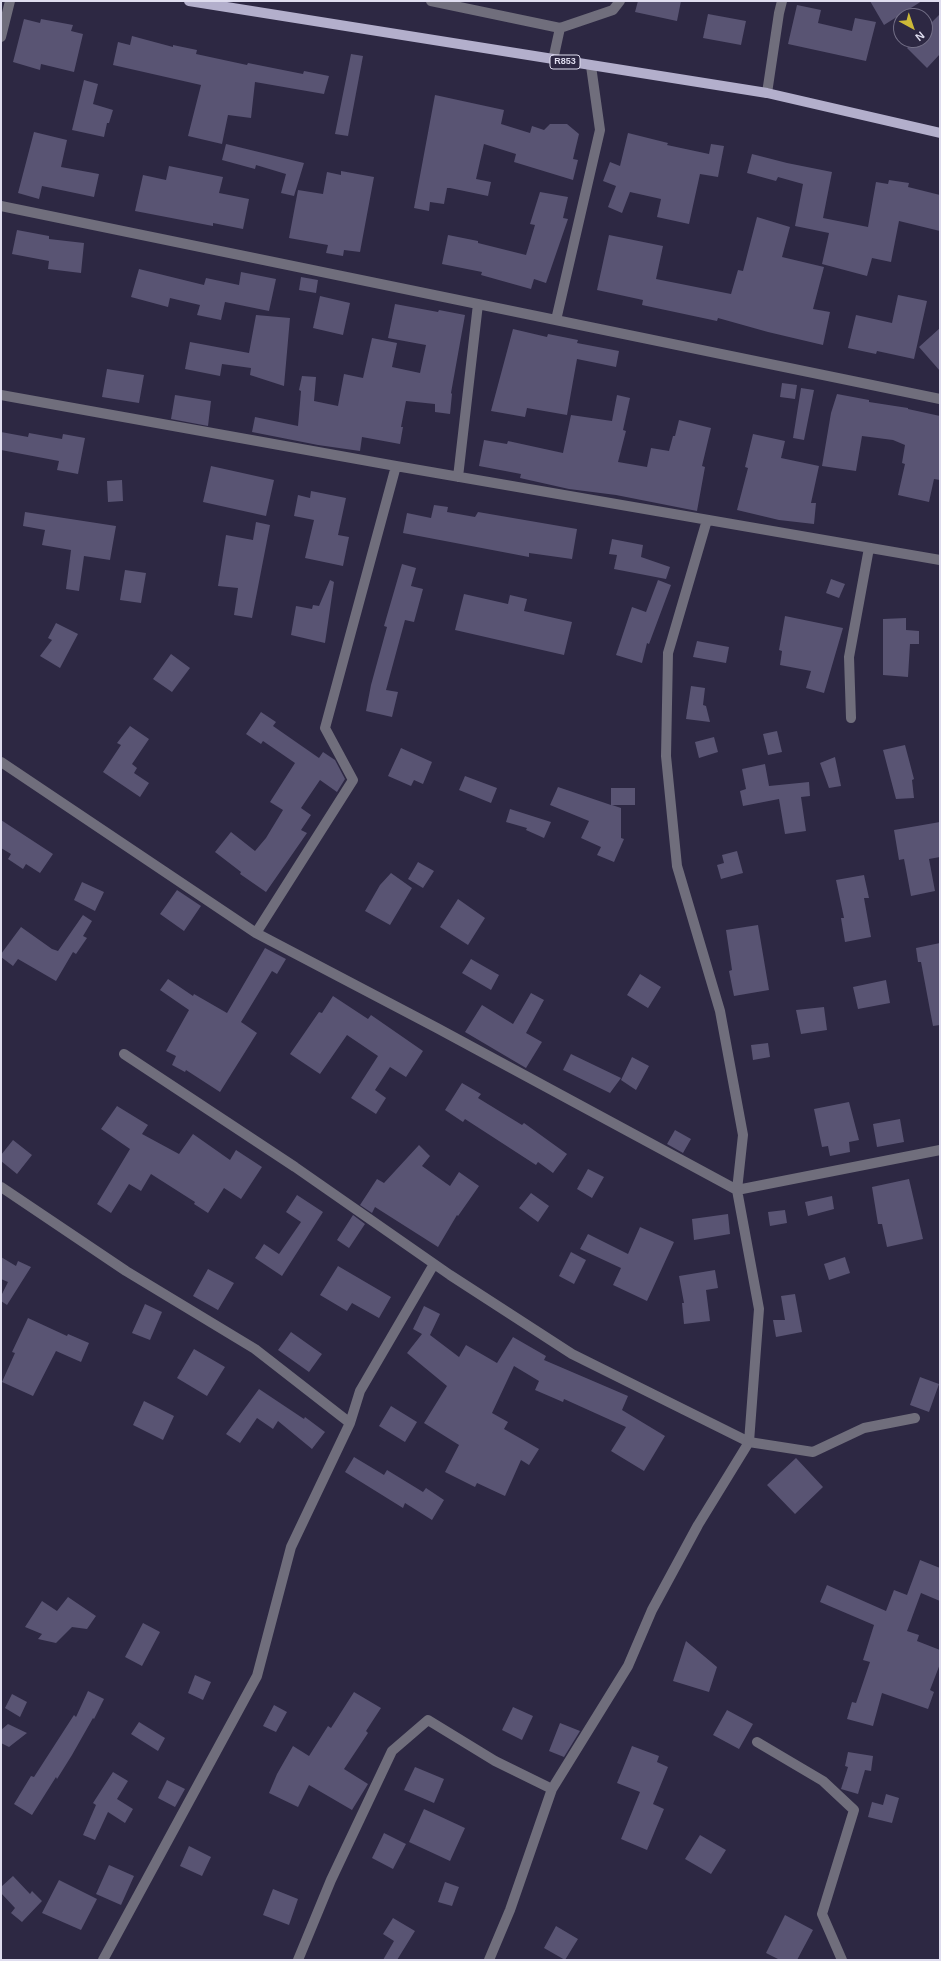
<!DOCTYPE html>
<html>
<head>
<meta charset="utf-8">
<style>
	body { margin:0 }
	#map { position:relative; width:941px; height:1961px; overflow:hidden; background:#2d2843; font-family:Helvetica,sans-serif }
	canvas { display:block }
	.frame { position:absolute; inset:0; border:2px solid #dfddef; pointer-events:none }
	.north { position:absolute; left:893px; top:8px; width:40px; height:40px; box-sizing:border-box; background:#2d2843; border:1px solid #747088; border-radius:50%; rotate:140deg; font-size:11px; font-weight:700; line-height:16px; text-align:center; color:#dfddef }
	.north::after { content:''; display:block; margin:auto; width:14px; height:18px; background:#cdb938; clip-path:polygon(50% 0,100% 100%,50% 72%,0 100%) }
</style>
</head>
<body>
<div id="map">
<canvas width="941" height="1961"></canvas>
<div class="frame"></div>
<div class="north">N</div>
</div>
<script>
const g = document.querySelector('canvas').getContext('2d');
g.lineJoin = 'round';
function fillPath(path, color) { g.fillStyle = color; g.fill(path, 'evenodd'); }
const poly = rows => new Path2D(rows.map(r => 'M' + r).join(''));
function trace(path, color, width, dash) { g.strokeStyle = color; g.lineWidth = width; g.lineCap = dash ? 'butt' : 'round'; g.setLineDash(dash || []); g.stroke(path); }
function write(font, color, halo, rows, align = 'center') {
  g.font = font + ' Helvetica,sans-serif'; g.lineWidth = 3; g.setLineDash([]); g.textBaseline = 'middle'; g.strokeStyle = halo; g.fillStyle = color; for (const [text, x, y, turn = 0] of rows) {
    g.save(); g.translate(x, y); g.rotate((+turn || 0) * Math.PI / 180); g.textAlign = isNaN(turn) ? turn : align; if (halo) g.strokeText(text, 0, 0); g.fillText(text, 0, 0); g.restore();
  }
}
fillPath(poly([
	[638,1,681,1,677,21,635,12],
	[870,1,922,1,884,25],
	[797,5,821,10,818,23,852,31,855,18,876,22,866,61,788,44],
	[708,14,746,21,741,45,703,38],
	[940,14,940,54,927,68,907,48,915,40,925,40,925,29],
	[24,19,40,23,41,19,73,25,71,31,83,34,74,72,41,64,40,70,13,62],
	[132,36,173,47,173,45,197,50,196,54,247,65,248,63,303,74,304,71,329,76,324,94,255,82,251,118,228,115,222,144,188,136,201,85,113,65,118,42,130,45],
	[351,54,363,56,348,136,335,134],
	[84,80,98,84,93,104,113,110,109,123,107,123,104,137,72,130],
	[435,95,504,110,501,124,530,133,532,126,544,130,550,124,567,124,579,134,573,159,578,160,573,180,514,162,516,154,484,144,476,179,491,182,488,196,450,188,447,188,444,204,430,202,429,211,414,208],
	[34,132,67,140,61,167,99,174,94,197,42,186,39,199,18,193],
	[628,133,668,143,667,145,709,154,711,144,724,146,718,177,700,174,689,224,657,217,661,199,630,192,622,213,608,207,616,186,603,181,610,162,620,166],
	[226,144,304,163,294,196,281,193,286,174,256,165,255,169,222,160],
	[752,154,787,163,832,172,823,218,868,227,876,182,888,184,889,180,909,183,908,187,940,195,940,231,899,221,891,262,872,258,867,276,822,264,829,233,795,226,803,184,778,177,776,181,747,173],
	[169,166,223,177,219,193,249,199,243,229,213,223,213,226,135,211,143,175,166,180],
	[341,171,374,177,360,252,344,250,343,256,326,253,328,245,289,238,298,190,323,194,327,172,341,175],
	[540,192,568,197,563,218,568,219,546,283,534,279,531,289,481,275,482,272,442,264,448,235,478,241,478,243,526,255,535,225,530,224],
	[757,217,790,227,782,257,824,267,813,309,830,312,823,345,768,332,718,318,717,321,642,305,643,300,597,290,609,235,663,246,656,279,731,294,738,270,743,271],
	[17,230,49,236,49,239,84,243,81,273,48,269,49,261,12,254],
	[139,269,204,285,206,278,239,285,241,272,276,279,269,311,225,302,221,320,197,315,200,305,170,298,168,307,131,297],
	[301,277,318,280,316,293,299,290],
	[898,295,927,301,914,359,877,351,876,354,848,348,856,315,892,323],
	[320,296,350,303,343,335,313,328],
	[395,304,438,312,439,310,465,315,451,393,452,394,450,414,435,412,435,404,406,401,401,427,403,427,400,444,362,437,360,451,318,445,252,432,255,417,298,426,301,391,299,390,302,376,316,377,314,401,338,406,344,374,363,378,372,338,397,343,392,367,420,373,426,345,388,338],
	[256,315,290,318,284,386,250,375,251,368,222,364,220,376,185,369,190,342,249,353],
	[940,328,940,371,919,347],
	[513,329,547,337,548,334,578,340,577,343,619,351,616,367,577,359,567,415,527,408,525,417,491,411],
	[107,369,144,375,139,403,102,397],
	[782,383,797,385,795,399,780,397],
	[801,388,814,390,804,440,793,438],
	[837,394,869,400,869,402,908,408,908,409,940,416,940,480,934,479,929,502,898,495,905,464,902,463,905,445,893,440,862,436,856,471,822,466,831,413],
	[175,395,211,401,208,426,171,419],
	[617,395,630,398,623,430,626,431,618,462,647,467,651,448,669,451,673,436,675,436,679,420,711,428,702,466,705,467,697,511,616,495,569,489,520,478,521,474,479,466,484,440,507,444,508,441,563,453,571,415,612,421],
	[1,432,28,437,29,433,62,439,63,434,85,438,78,474,57,470,59,461,1,450],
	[753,434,785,441,781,458,819,466,811,503,816,503,814,524,779,520,737,510,748,468,745,467],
	[211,466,274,480,266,516,203,502],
	[122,480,123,501,108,502,107,481],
	[311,491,346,498,338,535,349,537,343,566,305,558,314,520,294,516,298,495,310,498],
	[434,505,448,507,447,512,475,517,478,512,577,529,572,559,529,553,529,557,403,533,407,513,431,518],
	[25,512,116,526,110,560,84,556,79,591,66,589,71,550,42,545,45,530,23,526],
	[256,522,270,525,252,618,234,615,238,588,218,586,226,535,253,540],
	[612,539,643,545,641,557,670,567,666,579,614,569,617,555,609,554],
	[402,564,416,568,411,586,423,589,414,622,405,620,386,690,398,692,392,717,366,711,371,685,387,627,384,626],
	[125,570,146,573,141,603,120,600],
	[831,579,845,584,839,598,826,593],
	[330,580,334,582,325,643,291,635,296,606,312,609,313,605,319,606],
	[658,580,671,585,649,644,647,643,642,663,616,655,632,607,646,612],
	[464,594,508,604,510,595,527,599,524,611,572,622,564,655,455,630],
	[785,616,843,628,824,693,806,688,811,671,780,665,782,651,779,650],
	[906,618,906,630,919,631,919,644,910,644,908,677,883,675,883,619],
	[56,623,78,634,60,668,40,656,52,640,48,638],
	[697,641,729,647,726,663,693,657],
	[171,654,190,668,172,692,153,679],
	[691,686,705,688,703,705,706,706,710,722,686,719],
	[261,712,276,722,273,726,319,758,323,752,335,760,345,779,337,792,320,780,301,808,311,815,301,830,307,833,266,892,240,874,241,872,215,852,231,832,255,851,266,838,283,810,270,802,295,763,263,741,261,744,246,734],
	[130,726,149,739,132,764,137,768,134,773,149,783,140,797,103,772,121,745,117,743],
	[777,731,782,752,768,755,763,734],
	[714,737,718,752,699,758,695,742],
	[905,745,914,779,912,780,914,798,896,799,883,750],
	[401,748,432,762,423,784,414,780,411,786,388,776],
	[835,757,841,786,829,788,820,763],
	[765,764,769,786,809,782,810,796,801,797,806,831,785,834,779,799,743,806,740,791,746,789,742,769],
	[465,776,497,788,491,803,459,790],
	[558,787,611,805,611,788,635,788,635,805,612,805,621,808,621,838,624,839,614,862,597,855,601,847,581,838,589,821,550,805],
	[510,809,551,822,544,838,526,830,527,828,506,822],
	[1,820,53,854,40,873,26,864,23,869,8,859,11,854,1,848],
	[940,822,940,857,929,859,935,891,911,896,904,859,899,860,894,830],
	[737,851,743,873,721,879,717,865,724,863,722,855],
	[418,862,434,871,423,888,408,879],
	[391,873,412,888,390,925,365,911,380,885],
	[864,875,869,898,864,898,871,937,845,942,841,918,844,918,836,880],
	[82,882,104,892,95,911,74,900],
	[177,890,201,906,184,931,160,914],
	[458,899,485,918,468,945,440,927],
	[83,915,92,921,83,936,87,938,76,954,73,952,56,981,18,959,13,966,1,957,1,954,21,927,52,949,58,951],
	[758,925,769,990,734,996,729,971,732,970,726,930],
	[940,943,940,1025,933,1026,921,962,918,962,916,948],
	[265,948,286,959,277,974,272,971,241,1022,257,1033,220,1092,186,1070,185,1072,172,1065,176,1056,166,1051,189,1010,160,990,168,979,193,996,194,994,227,1013],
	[471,959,499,975,491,990,462,973],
	[640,974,661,987,648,1008,627,995],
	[886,980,890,1003,858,1009,853,987],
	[531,993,544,1000,526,1033,542,1042,526,1068,465,1032,482,1005,513,1024],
	[333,996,368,1019,371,1015,423,1051,406,1077,390,1067,375,1090,386,1098,376,1114,351,1098,378,1056,347,1035,320,1074,290,1054,319,1012,322,1013],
	[824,1007,827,1030,801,1034,796,1010],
	[768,1043,770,1057,753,1060,751,1045],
	[571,1054,621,1078,610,1093,563,1070],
	[632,1057,649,1066,636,1090,621,1080],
	[462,1083,481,1094,478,1098,522,1125,524,1123,567,1154,553,1173,538,1162,536,1165,465,1119,463,1122,445,1110],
	[849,1102,859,1140,849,1142,850,1152,830,1156,828,1146,822,1147,814,1109],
	[117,1106,148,1125,142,1134,179,1154,193,1134,230,1160,236,1150,262,1167,241,1199,224,1188,208,1213,194,1204,195,1202,151,1174,141,1191,129,1184,111,1213,97,1204,130,1149,101,1129],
	[900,1119,904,1142,877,1147,873,1124],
	[675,1130,691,1139,683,1153,667,1144],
	[13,1140,32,1155,17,1174,1,1161,1,1155],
	[419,1145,430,1156,422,1166,450,1186,459,1172,479,1186,458,1216,457,1215,438,1247,375,1207,372,1213,360,1205,377,1179,384,1183],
	[588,1169,604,1177,592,1198,577,1189],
	[909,1179,923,1239,887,1247,882,1224,878,1224,872,1187],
	[531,1193,549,1206,538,1222,519,1208],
	[297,1195,323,1212,282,1276,255,1258,264,1244,279,1254,301,1222,286,1212],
	[832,1196,834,1209,808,1216,805,1202],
	[785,1210,787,1223,770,1226,768,1212],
	[728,1214,730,1234,694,1240,692,1219],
	[353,1215,365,1224,349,1248,337,1240],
	[640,1227,674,1242,647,1301,613,1285,621,1268,580,1249,588,1234,628,1254],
	[571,1252,586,1260,574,1284,559,1276],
	[1,1257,16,1266,18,1261,31,1267,7,1305,1,1301,1,1296,8,1282,1,1279],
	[845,1257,850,1273,829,1280,824,1264],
	[338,1266,391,1297,379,1318,352,1303,347,1311,320,1295],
	[208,1269,234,1283,218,1310,193,1296],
	[715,1270,718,1288,706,1290,710,1321,684,1324,682,1303,684,1303,679,1276],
	[795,1294,802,1332,776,1337,773,1320,785,1320,781,1296],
	[145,1304,162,1312,150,1340,132,1333],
	[424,1306,440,1314,430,1335,459,1357,466,1345,497,1363,513,1337,546,1356,544,1360,628,1396,622,1410,665,1436,644,1471,611,1451,626,1427,564,1399,563,1402,535,1390,539,1381,514,1366,492,1413,508,1422,504,1429,539,1449,529,1465,521,1460,505,1496,477,1483,475,1487,445,1472,459,1445,424,1423,447,1386,407,1353,422,1334,413,1329],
	[28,1318,67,1336,68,1334,89,1343,81,1362,56,1351,33,1396,2,1382,15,1353,12,1352],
	[291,1332,322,1354,309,1372,278,1350],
	[194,1349,225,1367,207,1396,177,1378],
	[920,1377,939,1384,929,1412,910,1405],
	[259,1389,304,1419,305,1417,325,1432,312,1449,278,1421,273,1429,257,1418,240,1443,226,1434],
	[144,1401,174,1416,163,1440,133,1425],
	[391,1406,417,1422,405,1442,379,1426],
	[354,1457,384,1475,387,1470,423,1492,426,1488,444,1500,432,1520,405,1503,403,1508,345,1472],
	[796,1458,823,1487,795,1514,767,1485],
	[920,1560,940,1568,940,1601,921,1593,907,1631,919,1635,917,1641,940,1650,940,1664,930,1690,934,1692,928,1709,882,1693,873,1726,847,1719,852,1702,856,1703,870,1662,863,1660,874,1625,820,1602,827,1585,886,1611,894,1590,907,1595],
	[68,1597,96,1616,87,1629,72,1627,56,1643,38,1639,42,1634,25,1627,42,1601,57,1611],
	[143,1623,160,1632,142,1666,125,1657],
	[686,1641,717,1667,709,1692,673,1681],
	[195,1675,211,1682,203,1700,188,1693],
	[88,1691,104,1699,94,1719,93,1718,72,1755,57,1779,56,1777,32,1815,14,1804,31,1776,34,1777,74,1715,76,1717],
	[354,1692,381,1708,366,1731,368,1733,344,1769,368,1784,352,1810,309,1785,298,1807,269,1793,277,1774,293,1746,309,1756,328,1726,331,1728],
	[12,1694,27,1702,20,1717,5,1708],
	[274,1705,287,1712,276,1732,263,1726],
	[513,1707,533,1716,522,1740,502,1730],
	[727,1710,753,1724,739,1749,713,1735],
	[139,1722,165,1738,158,1751,131,1734],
	[560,1723,580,1731,564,1757,549,1751],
	[8,1724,27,1733,9,1747,1,1743,1,1730],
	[632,1746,659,1756,657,1762,668,1767,653,1804,664,1809,647,1850,621,1839,640,1792,617,1783],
	[848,1752,873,1756,871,1771,865,1770,858,1794,841,1789,848,1767,845,1766],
	[415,1767,444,1779,434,1803,404,1790],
	[113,1772,128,1781,117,1799,133,1809,125,1823,108,1812,95,1840,83,1835,96,1805,93,1803],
	[167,1780,185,1789,175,1807,158,1798],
	[886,1794,899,1798,892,1823,868,1817,872,1802,883,1805],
	[424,1809,465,1828,450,1861,409,1842],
	[384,1833,406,1844,393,1869,372,1858],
	[700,1835,726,1850,711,1874,685,1859],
	[189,1846,211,1857,202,1876,180,1866],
	[109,1865,134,1876,121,1905,96,1894],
	[13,1876,30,1894,32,1891,42,1901,22,1922,11,1913,15,1908,1,1893,1,1887],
	[59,1880,97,1899,81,1930,42,1913],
	[445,1882,459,1887,452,1906,438,1902],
	[273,1889,298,1899,289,1925,263,1915],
	[785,1915,813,1930,797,1960,780,1960,766,1953],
	[393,1918,415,1931,397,1960,383,1960,394,1941,383,1934],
	[556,1926,578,1939,565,1960,544,1948]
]), '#595473');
trace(poly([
	[431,1,560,28],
	[1,37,10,1],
	[553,60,560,28,613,10,620,1],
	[767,93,779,13,782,1],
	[1,206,940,399],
	[556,320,600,130,591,66],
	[1,395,396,466,940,560],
	[458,477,478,304],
	[851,718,849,657,869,548],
	[1,762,256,933,437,1028,737,1190,940,1150],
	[256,933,353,780,325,728,396,466],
	[124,1054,295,1167,450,1275,572,1354,749,1442,759,1309,737,1190,743,1135,720,1011,677,866,666,756,668,653,707,520],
	[1,1187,126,1271,255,1349,350,1423],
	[757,1742,823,1781,854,1810,822,1914,842,1960],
	[103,1960,257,1676,291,1547,350,1423,360,1391,434,1264],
	[298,1960,331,1880,392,1751,428,1720,495,1761,552,1789],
	[489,1960,510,1910,552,1789,628,1666,652,1610,698,1525,749,1442,813,1452,864,1428,915,1418]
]), '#706e7c', 10);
trace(poly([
	[189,1,767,93,940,133]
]), '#b3afcc', 10);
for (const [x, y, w] of [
	[565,62,30]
]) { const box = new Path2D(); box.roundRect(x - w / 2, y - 7, w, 14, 3); g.fillStyle = '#2d2843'; g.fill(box); trace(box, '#dfddef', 1); }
write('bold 9px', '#dfddef', null, [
	["R853",565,62]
]);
</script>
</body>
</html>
